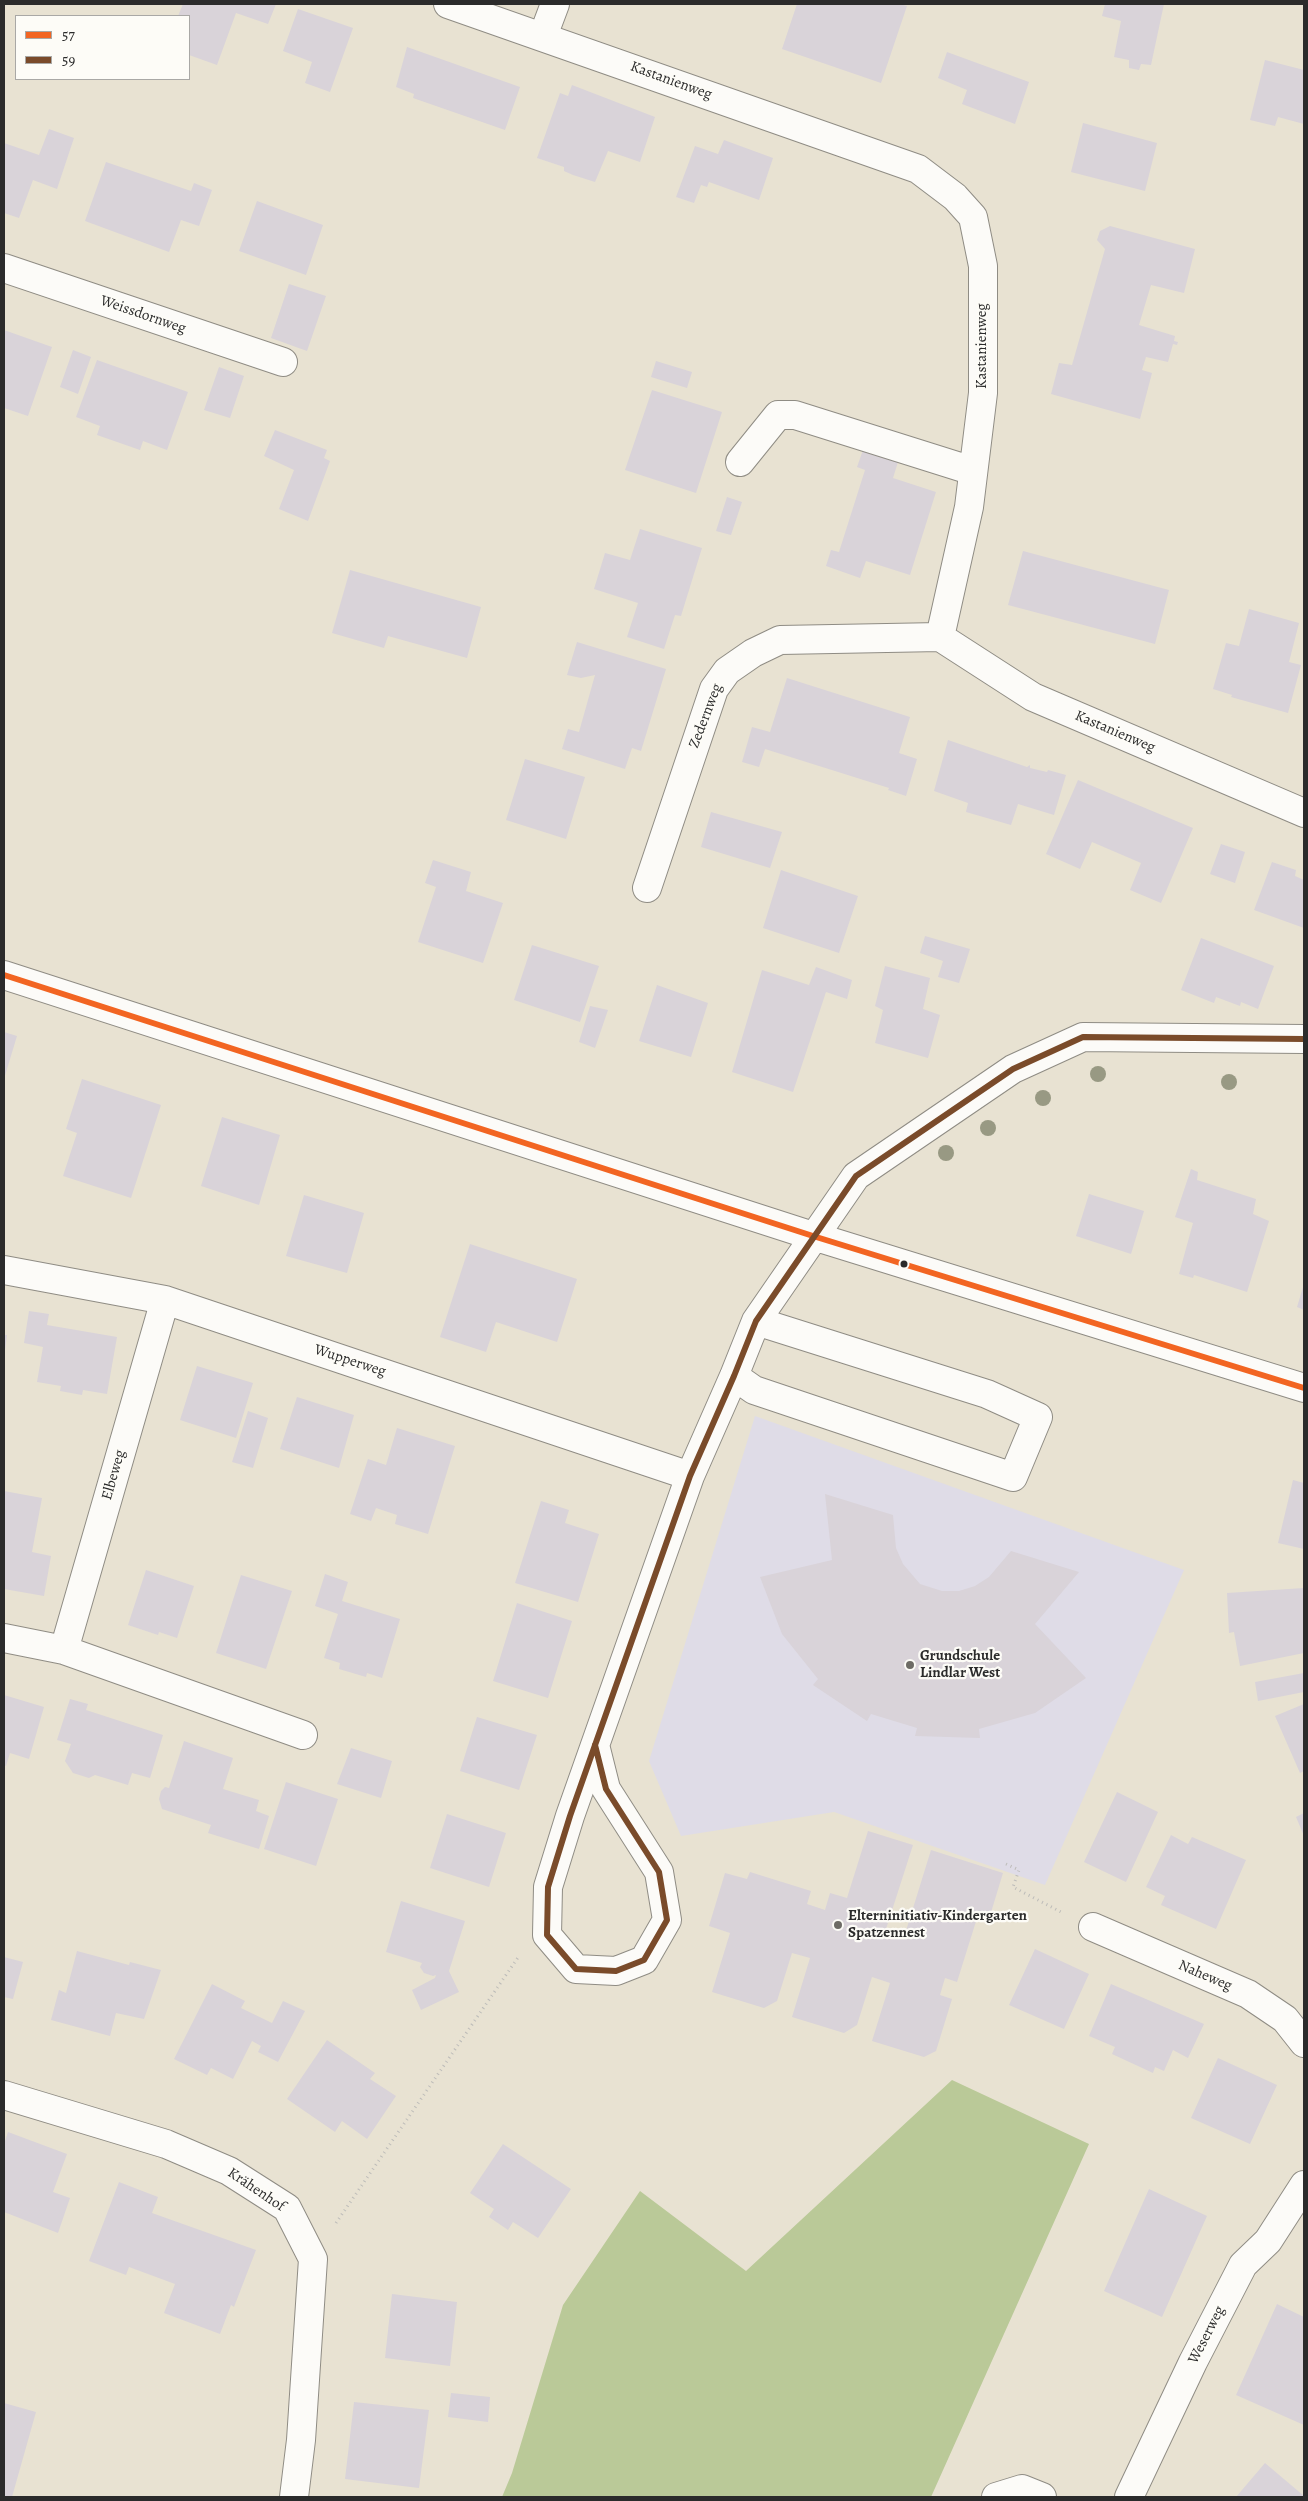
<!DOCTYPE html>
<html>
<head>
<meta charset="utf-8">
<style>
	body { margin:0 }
	#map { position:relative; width:1308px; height:2501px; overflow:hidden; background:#e8e2d2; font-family:Alegreya,serif }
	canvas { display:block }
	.frame { position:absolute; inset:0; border:5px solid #2b2b2b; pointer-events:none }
	.legend { position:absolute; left:15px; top:15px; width:175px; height:65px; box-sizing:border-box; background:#fdfcf7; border:1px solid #a9a8a5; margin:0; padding:6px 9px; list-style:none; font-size:15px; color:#2b2b2b }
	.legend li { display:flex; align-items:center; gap:10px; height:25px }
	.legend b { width:25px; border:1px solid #a9a8a5 }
</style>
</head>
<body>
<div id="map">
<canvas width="1308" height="2501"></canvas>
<div class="frame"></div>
<ul class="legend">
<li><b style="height:6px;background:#f26522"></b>57</li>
<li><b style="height:6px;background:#7a4b2a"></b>59</li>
</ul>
</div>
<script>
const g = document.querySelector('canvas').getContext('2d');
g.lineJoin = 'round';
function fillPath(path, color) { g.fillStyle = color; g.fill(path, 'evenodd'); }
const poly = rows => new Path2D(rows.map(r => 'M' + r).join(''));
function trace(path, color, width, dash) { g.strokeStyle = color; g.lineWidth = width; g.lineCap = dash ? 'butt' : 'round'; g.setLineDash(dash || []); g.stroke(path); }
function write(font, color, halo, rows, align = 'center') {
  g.font = font + ' Alegreya,serif'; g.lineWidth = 4.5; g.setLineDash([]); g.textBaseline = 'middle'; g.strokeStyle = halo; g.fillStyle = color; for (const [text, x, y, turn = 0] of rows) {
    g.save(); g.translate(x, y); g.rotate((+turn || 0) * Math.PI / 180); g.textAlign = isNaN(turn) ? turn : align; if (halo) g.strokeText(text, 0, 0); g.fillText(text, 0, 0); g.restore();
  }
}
fillPath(poly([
	[755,1416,1184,1570,1045,1885,834,1812,681,1836,649,1761]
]), '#dfdce7');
fillPath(poly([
	[952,2080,1089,2144,931,2497,502,2497,512,2473,563,2305,640,2191,746,2271]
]), '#bac998');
fillPath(poly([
	[183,4,276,4,268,24,236,13,217,65,189,55,189,16,178,16],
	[797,4,899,4,907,6,881,83,782,49],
	[1105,4,1164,4,1151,65,1141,64,1139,70,1129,68,1129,60,1114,57,1121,21,1102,16],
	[298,9,353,28,330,92,305,83,312,62,283,51],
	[407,47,520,87,505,130,413,98,414,94,396,87],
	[947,52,1029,82,1015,124,962,104,967,90,938,78],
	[1265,60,1304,70,1304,124,1278,117,1275,126,1250,120],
	[572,85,655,117,640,162,608,151,595,182,573,175,564,171,564,167,537,158,560,93,568,96],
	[1083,123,1157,143,1145,191,1071,172],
	[49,129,74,138,57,189,33,180,19,218,4,213,4,143,39,155],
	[724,140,773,158,759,200,709,182,707,187,701,185,694,203,676,197,695,146,718,154],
	[106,162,191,191,194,183,212,190,199,226,181,220,169,252,85,221],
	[257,201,323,225,306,275,239,251],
	[1110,226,1195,249,1184,293,1151,285,1139,325,1175,336,1174,341,1178,342,1177,345,1173,344,1168,362,1146,357,1142,370,1152,373,1140,419,1051,394,1059,363,1072,365,1105,249,1097,240,1100,231],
	[289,284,326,296,307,351,271,338],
	[4,330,52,347,28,416,4,408],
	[73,350,91,357,78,394,60,387],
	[97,360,188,392,167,450,143,441,140,450,97,435,100,426,76,417],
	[656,361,692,372,687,388,651,377],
	[219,367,244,376,230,418,204,410],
	[652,390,722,412,696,493,625,470],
	[275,430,327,450,324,458,330,461,308,521,279,509,294,470,264,456],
	[863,450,898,462,893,478,936,492,910,575,866,561,860,578,826,566,831,550,839,552,865,470,857,467],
	[727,497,742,502,731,535,716,531],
	[640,529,702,548,681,616,675,615,664,649,627,637,638,603,594,589,605,553,630,560],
	[1023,551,1169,590,1155,644,1008,605],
	[350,570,481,607,467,658,388,636,384,648,332,633],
	[1249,609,1299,623,1289,662,1301,665,1288,713,1231,697,1232,695,1213,689,1226,643,1239,646],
	[577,642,666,669,641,751,632,748,625,769,562,749,568,729,579,732,595,675,581,678,567,675],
	[787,678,910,717,899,753,917,759,906,796,888,790,889,788,765,749,759,767,742,762,752,727,770,732],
	[948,740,1027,767,1030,765,1030,768,1047,772,1048,770,1066,775,1054,815,1018,804,1011,825,966,812,968,803,934,791],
	[525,759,585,777,566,839,506,820],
	[1078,780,1193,828,1161,903,1130,890,1141,863,1092,842,1080,869,1046,854],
	[711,812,782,832,770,868,701,847],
	[1221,844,1245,852,1235,883,1210,874],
	[433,860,471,872,466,891,503,903,483,963,418,942,436,887,425,883],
	[1272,862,1296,870,1295,876,1304,880,1304,928,1254,910],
	[781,870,858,896,839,953,763,928],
	[925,936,970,949,959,983,938,977,943,961,920,953],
	[1201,938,1274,966,1258,1009,1241,1002,1240,1006,1216,997,1214,1003,1181,990],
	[532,945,599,966,580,1022,514,1000],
	[885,966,930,978,923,1009,940,1015,928,1058,875,1043,883,1010,875,1006],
	[816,967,852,980,847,999,826,992,793,1092,732,1072,762,970,809,985],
	[657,985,708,1003,691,1057,639,1041],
	[590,1006,608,1010,595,1048,579,1042],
	[4,1032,17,1036,4,1079],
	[82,1079,161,1105,131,1198,63,1176,77,1133,66,1129],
	[222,1117,280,1135,259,1205,201,1186],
	[1191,1169,1198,1172,1197,1180,1256,1199,1253,1214,1269,1221,1247,1292,1194,1275,1193,1278,1179,1274,1193,1223,1175,1217],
	[1089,1194,1144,1211,1131,1254,1076,1236],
	[304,1195,364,1213,347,1273,286,1256],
	[470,1244,577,1279,557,1342,496,1322,486,1352,440,1337],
	[1304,1284,1304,1310,1297,1307],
	[29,1311,49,1314,47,1325,117,1337,107,1394,83,1390,82,1395,60,1391,61,1386,37,1382,43,1347,24,1343],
	[4,1335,7,1335,5,1350,4,1350],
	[197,1366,253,1383,236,1438,180,1420],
	[297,1397,354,1415,339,1468,280,1449],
	[248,1411,268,1418,253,1468,232,1462],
	[397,1428,455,1446,428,1534,395,1524,397,1515,376,1508,371,1521,350,1514,368,1459,386,1465],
	[1293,1480,1304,1483,1304,1549,1278,1543],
	[4,1491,42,1498,32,1552,51,1556,44,1596,4,1589],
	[825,1494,893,1515,896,1548,903,1564,920,1584,942,1591,959,1591,975,1586,989,1577,1011,1551,1079,1572,1035,1624,1086,1678,1035,1713,979,1729,980,1738,915,1736,917,1728,871,1714,867,1721,813,1685,818,1679,782,1634,760,1577,832,1560],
	[541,1501,569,1510,565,1523,599,1534,578,1602,515,1583],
	[146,1570,194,1586,177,1638,159,1632,158,1635,128,1625],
	[325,1574,348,1582,342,1601,400,1619,382,1678,367,1673,366,1677,339,1669,340,1663,324,1658,338,1614,315,1606],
	[241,1575,292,1591,266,1669,216,1653],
	[1304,1588,1304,1653,1240,1666,1234,1632,1229,1633,1227,1593],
	[517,1603,572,1621,548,1698,493,1681],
	[1304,1673,1304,1692,1258,1701,1255,1682],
	[4,1695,44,1707,29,1759,10,1753,6,1766,4,1765],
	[70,1699,88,1704,86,1710,163,1735,150,1778,132,1773,128,1785,95,1775,89,1778,73,1773,65,1761,71,1744,57,1740],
	[1304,1704,1304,1771,1300,1773,1275,1716],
	[477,1717,537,1735,519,1790,460,1771],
	[184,1741,233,1758,223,1789,259,1800,256,1811,269,1816,259,1849,208,1833,211,1825,162,1809,159,1799,161,1791,165,1787,169,1788],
	[351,1748,392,1761,381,1798,337,1784],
	[286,1782,338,1799,316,1866,264,1849],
	[1117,1792,1158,1812,1126,1882,1084,1862],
	[1304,1813,1304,1836,1296,1817],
	[447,1814,506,1833,489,1887,430,1868],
	[868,1831,913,1845,886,1929,905,1934,931,1850,1003,1873,989,1919,978,1915,957,1982,945,1978,940,1995,952,1999,936,2051,924,2057,872,2041,890,1983,872,1977,857,2025,844,2033,792,2017,810,1958,792,1953,777,2001,764,2008,712,1992,730,1933,709,1926,725,1873,747,1879,750,1872,811,1891,807,1904,825,1910,830,1893,847,1898],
	[1171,1835,1188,1844,1192,1837,1246,1860,1216,1929,1161,1905,1165,1896,1146,1887],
	[401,1901,465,1921,449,1971,459,1992,421,2010,412,1990,435,1978,436,1975,433,1976,424,1973,420,1967,422,1963,386,1952],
	[1035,1949,1089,1974,1064,2029,1009,2005],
	[77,1951,129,1965,130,1962,161,1970,144,2019,116,2013,110,2036,51,2020,59,1990,66,1993],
	[4,1957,23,1962,13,1999,4,1997],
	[212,1984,245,2001,241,2008,272,2023,283,2001,305,2011,278,2062,258,2052,261,2046,252,2041,233,2079,211,2068,207,2075,174,2059],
	[1111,1984,1204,2024,1188,2058,1173,2050,1164,2071,1155,2067,1153,2073,1112,2054,1115,2047,1089,2036],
	[327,2040,375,2073,370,2079,396,2096,367,2139,342,2121,335,2132,287,2099],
	[1218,2058,1277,2085,1250,2144,1191,2118],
	[8,2132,67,2154,53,2192,70,2198,58,2233,4,2212,4,2144],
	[503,2144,571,2189,538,2238,513,2222,508,2230,489,2217,494,2209,470,2193],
	[119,2182,158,2197,152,2213,256,2250,234,2307,231,2305,220,2334,164,2313,175,2284,129,2267,126,2275,89,2261],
	[1149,2189,1207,2216,1162,2317,1104,2291],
	[392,2294,457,2302,450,2366,385,2358],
	[1277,2304,1304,2317,1304,2425,1236,2395],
	[451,2393,490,2397,488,2422,448,2417],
	[354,2402,429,2410,419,2488,345,2479],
	[4,2403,36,2412,12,2497,4,2497],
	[1265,2463,1304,2496,1304,2497,1236,2497]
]), '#d9d3d9');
const minor = poly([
	[448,4,918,169,955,197,973,217,983,266,983,393,969,507,940,637,1033,697,1304,813],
	[543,36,555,4],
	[4,268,283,362],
	[740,462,778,415,795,415,973,471],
	[647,888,714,689,727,671,753,653,780,640,940,637],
	[4,975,813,1236,1304,1388],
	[4,1270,165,1300,690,1476],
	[734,1376,754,1390,1013,1477,1038,1417,987,1394,756,1321],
	[4,1638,64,1650,303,1735],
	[64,1650,165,1300],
	[595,1745,606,1789,659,1872,667,1920,644,1960,616,1971,576,1969,547,1935,548,1887,570,1816,690,1476,734,1376,756,1321,856,1176,1013,1069,1083,1037,1304,1039],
	[1093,1927,1248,1994,1285,2019,1304,2043],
	[4,2095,166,2144,229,2171,287,2208,313,2259,301,2440,294,2497],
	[996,2497,1022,2489,1042,2497],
	[1129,2497,1193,2362,1243,2265,1268,2241,1304,2185]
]);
trace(minor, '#8f8c84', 30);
trace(poly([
	[1006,1864,1019,1870,1013,1887,1061,1912],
	[336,2223,519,1956]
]), '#bdbcb9', 3, [1, 4]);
trace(minor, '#fcfbf8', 28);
trace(poly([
	[4,975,813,1236,1304,1388]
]), '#f26522', 6);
trace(poly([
	[595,1745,606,1789,659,1872,667,1920,644,1960,616,1971,576,1969,547,1935,548,1887,570,1816,690,1476,734,1376,756,1321,856,1176,1013,1069,1083,1037,1304,1039]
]), '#7a4b2a', 6);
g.fillStyle = '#989983';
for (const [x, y] of [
	[1098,1074],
	[1229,1082],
	[1043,1098],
	[988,1128],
	[946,1153]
]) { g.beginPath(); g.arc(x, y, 8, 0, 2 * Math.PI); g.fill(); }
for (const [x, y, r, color] of [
	[904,1264,4.5,"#2b2b2b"],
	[910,1665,5,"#6d6b65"],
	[838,1925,5,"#6d6b65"]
]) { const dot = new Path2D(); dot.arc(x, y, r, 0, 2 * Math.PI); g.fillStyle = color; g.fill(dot); trace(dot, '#fdfcf7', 2); }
write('15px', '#2b2b2b', '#fdfcf7', [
	["Kastanienweg",671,81,20],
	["Weissdornweg",143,315,19],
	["Kastanienweg",982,346,-90],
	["Zedernweg",706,716,-69],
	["Kastanienweg",1115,732,23],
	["Wupperweg",350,1361,18],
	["Elbeweg",114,1475,-74],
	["Naheweg",1205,1976,23],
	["Krähenhof",256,2190,34],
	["Weserweg",1207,2335,-63]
]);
write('bold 15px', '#2b2b2b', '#fdfcf7', [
	["Grundschule",920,1656],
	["Lindlar West",920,1673],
	["Elterninitiativ-Kindergarten",848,1916],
	["Spatzennest",848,1933]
], 'left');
</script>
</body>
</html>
